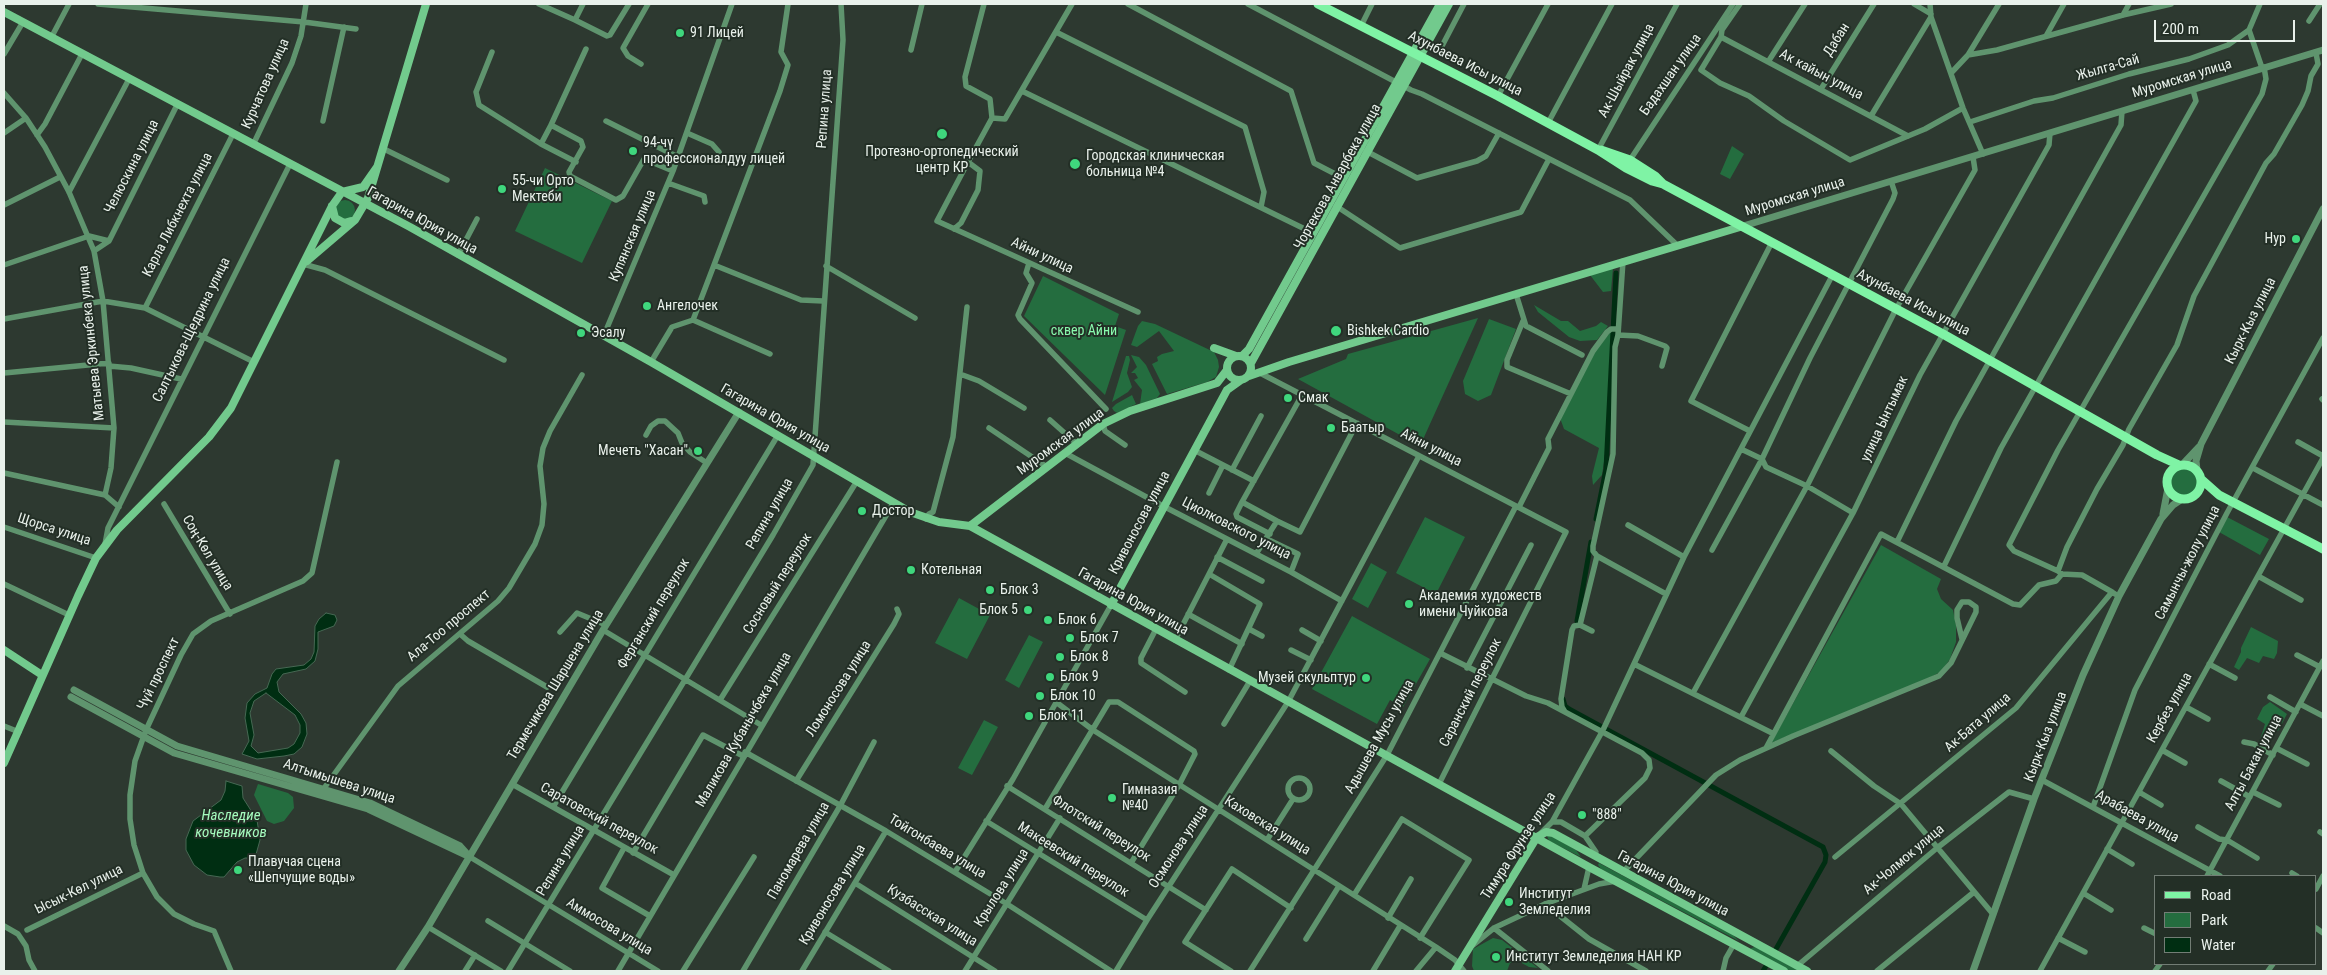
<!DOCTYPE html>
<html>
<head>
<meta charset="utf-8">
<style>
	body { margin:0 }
	#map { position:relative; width:2327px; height:975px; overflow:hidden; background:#2d3930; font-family:"Roboto Condensed",sans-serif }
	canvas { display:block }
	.frame { position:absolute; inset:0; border:5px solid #e9f1eb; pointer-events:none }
	.legend { position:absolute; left:2154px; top:875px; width:162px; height:90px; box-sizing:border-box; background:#232f26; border:1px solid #727d75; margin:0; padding:6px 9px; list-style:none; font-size:15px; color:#e9f1eb }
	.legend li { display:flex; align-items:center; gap:10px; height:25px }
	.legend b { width:25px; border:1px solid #727d75 }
	.scale { position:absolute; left:2154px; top:20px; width:141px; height:22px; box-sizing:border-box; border:2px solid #e9f1eb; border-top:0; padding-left:6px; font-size:15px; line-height:18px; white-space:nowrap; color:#e9f1eb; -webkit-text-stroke:4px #232f26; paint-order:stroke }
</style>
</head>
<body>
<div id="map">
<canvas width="2327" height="975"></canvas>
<div class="frame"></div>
<ul class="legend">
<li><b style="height:6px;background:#7ff3a5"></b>Road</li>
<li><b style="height:14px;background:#246d3f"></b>Park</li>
<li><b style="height:14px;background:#002e12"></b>Water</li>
</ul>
<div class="scale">200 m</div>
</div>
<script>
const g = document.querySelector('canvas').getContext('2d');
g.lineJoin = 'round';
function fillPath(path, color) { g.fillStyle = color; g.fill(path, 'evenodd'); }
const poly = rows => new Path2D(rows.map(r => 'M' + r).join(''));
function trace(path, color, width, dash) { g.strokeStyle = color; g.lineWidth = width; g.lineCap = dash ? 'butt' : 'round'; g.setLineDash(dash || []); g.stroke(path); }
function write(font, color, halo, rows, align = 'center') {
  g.font = font + ' "Roboto Condensed",sans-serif'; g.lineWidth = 4; g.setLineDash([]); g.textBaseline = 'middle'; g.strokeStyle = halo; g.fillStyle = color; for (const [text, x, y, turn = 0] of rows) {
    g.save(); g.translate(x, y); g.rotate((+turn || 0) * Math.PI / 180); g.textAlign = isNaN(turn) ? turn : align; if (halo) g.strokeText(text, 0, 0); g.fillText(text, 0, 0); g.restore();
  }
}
fillPath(poly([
	[1732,146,1744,154,1730,179,1720,174],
	[545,168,612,201,582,263,515,231],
	'335 210a10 10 0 1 1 20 0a10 10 0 1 1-20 0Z',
	[1613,268,1611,291,1603,292,1590,275],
	[1043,276,1119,314,1115,326,1126,330,1105,395,1024,316],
	[1534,305,1561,321,1568,321,1580,331,1596,326,1601,322,1608,326,1597,340,1580,341,1569,337,1538,312],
	[1478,318,1420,446,1298,379,1346,359,1348,354],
	[1489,319,1516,329,1491,395,1478,401,1465,394,1463,381],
	[1142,321,1155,324,1214,352,1218,360,1219,367,1216,377,1207,382,1167,394,1152,364,1158,361,1157,357,1162,354,1174,351,1159,331,1137,347,1131,345,1138,326],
	[1612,331,1605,455,1602,475,1593,485,1592,476,1599,448,1564,429,1560,418,1599,343],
	[1131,355,1139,357,1146,365,1160,394,1157,398,1140,404,1142,390,1134,380,1138,378,1135,373,1131,373,1137,367],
	[1126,356,1129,356,1130,360,1127,373,1132,387,1128,392,1112,402],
	[1132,395,1136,404,1117,413,1114,411,1112,408,1116,404],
	'2170 482a14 14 0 1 1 28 0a14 14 0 1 1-28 0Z',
	[1425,517,1465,537,1436,594,1396,573],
	[2227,517,2269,539,2260,555,2219,532],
	[1881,545,1941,579,1937,589,1941,599,1953,610,1956,625,1956,642,1950,659,1942,671,1929,678,1771,743],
	[1371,563,1387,572,1368,608,1352,599],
	[959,598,990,615,967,659,935,643],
	[1352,616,1430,659,1403,707,1390,700,1377,724,1312,689],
	[2251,627,2278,641,2277,653,2274,659,2263,656,2259,663,2247,658,2239,670,2234,667,2241,652,2241,648],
	[1029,635,1043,642,1019,688,1005,680],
	[2270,702,2287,714,2278,731,2273,729,2269,732,2265,747,2259,743,2265,724,2257,719,2263,707],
	[984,720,998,727,972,775,958,768],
	[258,784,288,793,293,797,294,808,284,821,274,824,267,821,254,795],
	[1547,836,1554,837,1576,850,1581,857,1549,841],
	[1599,863,1732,934,1739,941,1601,869,1598,865],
	[1493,938,1502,940,1538,968,1529,967,1518,961,1510,963,1507,971,1474,971,1472,966,1473,949],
	[1755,947,1761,950,1800,971,1790,971,1752,951,1751,948]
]), '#246d3f');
const water = poly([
	[326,613,335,615,337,620,334,626,318,632,318,649,315,661,306,669,283,674,277,682,279,692,301,714,306,723,307,734,302,747,294,754,284,756,257,759,242,754,249,741,245,718,247,703,255,694,267,688,272,674,276,669,304,665,311,659,314,652,315,626,319,619,326,613],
	[266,693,295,715,300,725,300,733,294,744,288,748,258,753,251,746,254,735,250,713,254,701,266,693],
	[226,781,242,786,243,798,257,820,260,840,255,858,245,858,237,862,224,877,220,877,207,875,194,865,186,850,186,839,193,821,221,800,225,791,226,781]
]);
fillPath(water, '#002e12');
trace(water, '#466853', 1);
trace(poly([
	[1596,519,1606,469,1616,273],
	[1577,621,1591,542],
	[1563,699,1565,706,1569,709,1823,847,1826,855,1825,862,1776,949],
	[1763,971,1766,966]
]), '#002e12', 5);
trace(poly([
	[98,4,304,22,356,29],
	[539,4,575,20,583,4],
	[788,4,781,52,788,65,780,91,714,265,801,300,823,301],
	[984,4,965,77,966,86,990,99,992,118],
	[1128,4,1291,91,1314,163,1343,178],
	[1248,4,1411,90,1422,94,1630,200,1677,245],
	[1740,4,1722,30,1721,37,1701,70,1720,83,1749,96,1784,121,1850,160,1925,129,1963,108],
	[1914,4,1931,14],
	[1930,4,1931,17,1963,108,1983,154],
	[2260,4,2249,30,2262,68],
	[2123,15,2129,4],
	[575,20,607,36,610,35,629,4],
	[2309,21,2320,4],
	[1361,26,1372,4],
	[1056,32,1245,127,1264,192,1261,207],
	[2046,36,2064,4],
	[1721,37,1908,136],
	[51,38,69,4],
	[1442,46,1464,4],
	[911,50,922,4],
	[492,52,476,92,479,105,541,144,576,162],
	[4,54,23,22],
	[1968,55,1999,4],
	[1768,62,1805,4],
	[641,64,628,56,623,48,648,4],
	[1952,72,1968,55,1997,50,2123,15,2171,4],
	[1821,89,1874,4],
	[1022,91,1313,233],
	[4,93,26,118,45,147,69,192,94,251,103,301,114,428,111,468,105,495],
	[1498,96,1548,4],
	[1871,116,1931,17],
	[323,121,344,27],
	[606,121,678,157],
	[1970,122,2034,101,2053,98,2129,74,2189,59,2228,45,2249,30],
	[1548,123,1612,4],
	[551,125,586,49],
	[4,133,26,118],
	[687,133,712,144,719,152],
	[37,135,45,124,82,54],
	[541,144,551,125,581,141,583,147,569,172,570,176,616,200,623,196,644,159,673,171],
	[253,145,292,63,301,36,306,4],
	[382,148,447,180],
	[1598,150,1677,4],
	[1366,151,1417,178,1477,161,1486,156,1499,133],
	[1630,160,1733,4],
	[968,162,992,118,1005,119,1072,4],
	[668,183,704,196,705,202],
	[69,192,129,79],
	[4,205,60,177],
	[1336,206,1400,248,1521,212,1549,159],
	[954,229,961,223,978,190,980,171,968,162,937,221,1138,312],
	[94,251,109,241,177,105],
	[458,255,477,219],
	[1029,263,1026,273,1032,283,1018,315,1020,319,1106,409],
	[303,264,325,270,504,360],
	[4,265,89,236,109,241],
	[714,265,693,320,770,354],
	[826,266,915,318],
	[1516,294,1526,326,1582,355],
	[145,308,233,134],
	[4,319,103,301,145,308,254,362],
	[1523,321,1507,360,1507,367,1571,394],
	[604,335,673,171,732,4],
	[1618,335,1638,336,1665,346,1667,348,1662,366],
	[651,362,672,327,693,320],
	[109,366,131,368,181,379],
	[1258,372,1566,532,1439,784],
	[4,373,109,363],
	[960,374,979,381,1024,408],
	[1302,395,1242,502,1277,521,1300,532,1357,423],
	[2322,399,2323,400],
	[1050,420,1077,444],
	[4,422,114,428],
	[1103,424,1105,431,1125,445],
	[989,428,1047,467],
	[1750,431,1691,401,1771,244],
	[646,435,651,426,658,421,665,421,678,433,682,443,690,452,707,463],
	[2298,442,2323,456],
	[1741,449,1762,459,1766,467,1807,486,1853,513],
	[1194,450,1254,481],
	[1065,453,1163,506,1291,572,1342,601],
	[2253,468,2323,505],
	[1232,470,1261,416],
	[4,473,105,495,119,507],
	[1209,493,1223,465],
	[1242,502,1236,514,1237,517,1270,534],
	[164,504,230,614],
	[1519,507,1549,448,1548,439,1593,351,1607,332,1611,329,1617,329],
	[926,519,929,514,933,512,953,437,967,307],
	[1628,525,1684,557],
	[4,527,96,558],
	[1267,539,1298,554,1291,572],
	[1897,542,1956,421,2121,125,2122,111],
	[105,544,108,528,290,164],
	[1712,550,1762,459,1810,358,1893,199,1895,193,1891,181],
	[1256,554,1277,521],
	[1597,556,1593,551,1593,546,1613,454,1615,347,1618,335,1623,261],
	[1217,557,1262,581],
	[1944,566,2001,448,2196,101,2193,90],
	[2058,571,2067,547,2097,489,2123,445,2129,429,2177,345,2194,296,2266,163,2274,154,2302,105,2308,91,2311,76,2318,64,2316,53],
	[1209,574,1227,539],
	[2258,576,2301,600],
	[4,584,69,615],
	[2112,592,2082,575,2062,574,2058,571,2014,551,2009,545,2058,450,2262,94,2266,79,2264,67],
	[1188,614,1242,644],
	[1580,625,1597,556,1666,594],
	[1156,629,1141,658,1141,663,1185,692],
	[1249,629,1262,636],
	[603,630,761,725],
	[1302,630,1321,641],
	[560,632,577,613,606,625],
	[460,634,468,641,547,687],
	[1175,640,1209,574,1260,604,1229,670],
	[1291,650,1311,660],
	[1440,653,1526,696,1548,703,1565,712,1642,753,1649,760,1650,768,1645,778,1585,836],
	[2297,655,2320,667],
	[1634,664,1772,733],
	[2209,664,2235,678],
	[1467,668,1531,545],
	[1693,693,1807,486,1896,309,1975,170,1973,157],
	[2270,697,2296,712],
	[720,700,857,481],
	[1056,702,1093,730,1436,947,1455,960,1464,971],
	[2300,704,2323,716],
	[2186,707,2208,719],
	[1565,712,1562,707,1561,699,1572,630,1574,626,1580,625,1592,631],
	[1741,717,1853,513,1920,375,2049,145,2050,133],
	[1224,724,1250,681],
	[4,726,19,732],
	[2244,742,2254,744,2273,755],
	[1766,748,1881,534,2013,604,2020,605,2039,585,2056,581,2062,574],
	[2276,748,2307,764],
	[2162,750,2185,763],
	[1831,751,1874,786,1901,804,1992,913],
	[745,752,886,831,1007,904,1111,971],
	'1288 789a11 11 0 1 1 22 0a11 11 0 1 1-22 0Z',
	[2042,780,2220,876],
	[796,781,894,624,899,614,897,609],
	[2221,781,2250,797],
	[512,784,674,875],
	[1007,786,1206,910],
	[322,791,398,686,498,601,509,588,535,544,542,525,544,504,540,466,543,448,550,431,582,375],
	[2139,792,2161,805],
	[2253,792,2279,805],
	[553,807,778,435],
	[2093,807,2135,690,2227,513,2323,338],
	[1045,809,1109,702,1118,702,1194,751,1195,754,1179,785,1131,863],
	[986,821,1147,920],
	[1552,822,1561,822,1585,836,1596,852,1594,856],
	[2198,827,2219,839,2227,840,2257,858],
	[2320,832,2323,834],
	[1541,833,1552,822,1603,730,1684,557,1832,276],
	[1267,840,1293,799],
	[624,848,602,888,650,916],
	[2107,849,2132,864],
	[633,853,703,735,743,756],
	[470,857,658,971],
	[1835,857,2016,708,2112,592,2115,594],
	[955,872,1013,779,1111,605],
	[1623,872,1716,775,1740,760,1793,736,1939,676,1951,663,1976,612,1976,607,1969,602,1962,602,1957,610,1957,618,1962,639],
	[2292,873,2297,876],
	[2207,876,2323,661],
	[855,883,995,971],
	[1584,889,1589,867],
	[2316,889,2323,876],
	[2083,893,2111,910],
	[1354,895,1402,819,1469,860,1420,938],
	[1545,904,1589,939,1646,971],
	[1388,918,1411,879],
	[488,921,570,971],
	[4,926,18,934,26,946,29,960,35,971],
	[428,927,501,971],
	[1494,928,1548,971],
	[2144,928,2156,934],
	[2316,928,2323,933],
	[27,930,143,873],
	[825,932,889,971],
	[2058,938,2085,952],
	[1306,939,1339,886],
	[1473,945,1494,928,1545,904,1599,884,1616,881],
	[1797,966,1937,848,2009,792,2034,799],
	[231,971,214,931,194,924,174,914,157,897,143,873,134,845,130,819,130,795,135,761,146,730,181,655,193,634,211,621,303,581,312,573,337,462],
	[465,971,475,955],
	[508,971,773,535,813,465,843,40,841,4],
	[618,971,894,502],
	[683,971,754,857],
	[743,971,840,806,874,742],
	[802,971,886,831],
	[965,971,1060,818],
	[1116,971,1147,920,1288,702,1419,456],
	[1231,971,1185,942,1232,869,1291,908],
	[1250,971,1387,755,1516,506],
	[1373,971,1400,926],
	[1416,971,1436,947],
	[1723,971,1726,958,1734,944],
	[1877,971,1974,892],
	[2040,971,2323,458],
	[2155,971,2160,964],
	[2268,971,2273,964]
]), '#5f946e', 5.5);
trace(poly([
	[1740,227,2323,50],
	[2183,464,2199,447],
	[2197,470,2196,461,2201,444,2323,209],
	[2163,514,2168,488],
	[74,690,177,746,370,803,460,846,470,857],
	[71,697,174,753,368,809,468,856],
	[399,971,428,927,603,630,739,412],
	[1973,971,2034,799,2083,675,2119,596,2161,519,2173,505,2182,499]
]), '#5f946e', 7);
trace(poly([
	[4,12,410,227,651,362,910,512,939,522,970,526,1589,867,1784,971],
	[332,206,335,218,344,223,351,221],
	[307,261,355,220,368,198,426,4],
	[1214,348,1236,356],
	'1227 368a12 12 0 1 1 24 0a12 12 0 1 1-24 0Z',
	[1242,356,1249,349,1440,4],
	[1251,363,1449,4],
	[1249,376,1289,362,1740,227],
	[970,526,1103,424,1130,411,1217,383,1227,370],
	[1111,605,1227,390,1241,380],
	[4,650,42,675],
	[4,763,78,596,96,558,117,530,209,437,231,408,332,206,342,192,363,187,377,167],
	[1537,837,1546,832,1553,833,1807,971],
	[1455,971,1537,837]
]), '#72ca8d', 8);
trace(poly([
	[1318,4,1498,96,1598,150,1626,168,1652,181,1663,184,1943,334,2157,455,2179,465],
	[1601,150,1630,160,1655,176,1663,184],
	'2167 482a17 17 0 1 1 34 0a17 17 0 1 1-34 0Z',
	[2201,479,2219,495,2323,549]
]), '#7ff3a5', 9);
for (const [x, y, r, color] of [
	[680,33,5,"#3fd77d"],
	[942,134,6,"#3fd77d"],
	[633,151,5,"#3fd77d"],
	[1075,164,6,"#3fd77d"],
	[502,189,5,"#3fd77d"],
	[2296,239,5,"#3fd77d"],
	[647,306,5,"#3fd77d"],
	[1336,331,6,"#3fd77d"],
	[581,333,5,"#3fd77d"],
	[1288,398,5,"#3fd77d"],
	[1331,428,5,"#3fd77d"],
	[698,451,5,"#3fd77d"],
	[862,511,5,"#3fd77d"],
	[911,570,5,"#3fd77d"],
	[990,590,5,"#3fd77d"],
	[1409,604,5,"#3fd77d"],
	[1028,610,5,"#3fd77d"],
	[1048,620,5,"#3fd77d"],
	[1070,638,5,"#3fd77d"],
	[1060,657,5,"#3fd77d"],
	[1050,677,5,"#3fd77d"],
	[1366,678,5,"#3fd77d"],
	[1040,696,5,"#3fd77d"],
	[1029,716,5,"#3fd77d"],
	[1112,798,5,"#3fd77d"],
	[1582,815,5,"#3fd77d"],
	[238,870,5,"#3fd77d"],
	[1509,902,5,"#3fd77d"],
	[1496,957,5,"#3fd77d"]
]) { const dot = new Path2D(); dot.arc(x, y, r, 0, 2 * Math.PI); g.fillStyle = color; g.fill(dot); trace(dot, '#232f26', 2); }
write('14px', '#e9f1eb', '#232f26', [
	["91 Лицей",690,33],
	["94-чү",643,143],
	["профессионалдуу лицей",643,159],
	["Протезно-ортопедический",942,152,"center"],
	["центр КР",942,168,"center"],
	["Городская клиническая",1086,156],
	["больница №4",1086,172],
	["55-чи Орто",512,181],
	["Мектеби",512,197],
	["Нур",2286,239,"right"],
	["Ангелочек",657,306],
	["Bishkek Cardio",1347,331],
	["Эсалу",591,333],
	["Смак",1298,398],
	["Баатыр",1341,428],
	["Мечеть \"Хасан\"",688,451,"right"],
	["Достор",872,511],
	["Котельная",921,570],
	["Блок 3",1000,590],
	["Академия художеств",1419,596],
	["имени Чуйкова",1419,612],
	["Блок 5",1018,610,"right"],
	["Блок 6",1058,620],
	["Блок 7",1080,638],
	["Блок 8",1070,657],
	["Блок 9",1060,677],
	["Музей скульптур",1356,678,"right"],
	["Блок 10",1050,696],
	["Блок 11",1039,716],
	["Гимназия",1122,790],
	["№40",1122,806],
	["\"888\"",1592,815],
	["Плавучая сцена",248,862],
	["«Шепчущие воды»",248,878],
	["Институт",1519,894],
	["Земледелия",1519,910],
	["Институт Земледелия НАН КР",1506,957]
], 'left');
write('14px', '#e9f1eb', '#232f26', [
	["Дабан",1837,40,-58],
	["Ахунбаева Исы улица",1465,64,27],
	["Жылга-Сай",2108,68,-16],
	["Ак-Шыйрак улица",1627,71,-62],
	["Бадахшан улица",1671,75,-55],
	["Ак кайын улица",1821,75,28],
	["Муромская улица",2182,79,-17],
	["Курчатова улица",266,84,-66],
	["Репина улица",825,109,-86],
	["Челюскина улица",132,167,-63],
	["Чортекова Анварбека улица",1338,177,-61],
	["Муромская улица",1795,197,-17],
	["Карла Либкнехта улица",178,215,-63],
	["Гагарина Юрия улица",422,221,29],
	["Купянская улица",633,236,-67],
	["Айни улица",1042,256,25],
	["Ахунбаева Исы улица",1913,303,28],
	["Кырк-Кыз улица",2251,321,-63],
	["Салтыкова-Щедрина улица",192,330,-64],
	["Матыева Эркинбека улица",92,343,-96],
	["Гагарина Юрия улица",775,419,30],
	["улица Ынтымак",1885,419,-65],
	["Муромская улица",1061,442,-36],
	["Айни улица",1431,448,27],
	["Репина улица",770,514,-60],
	["Кривоносова улица",1140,523,-62],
	["Циолковского улица",1236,529,27],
	["Щорса улица",54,530,18],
	["Соң-Көл улица",207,553,59],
	["Самынчы-жолу улица",2188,563,-63],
	["Сосновый переулок",778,584,-58],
	["Гагарина Юрия улица",1133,602,29],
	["Ферганский переулок",654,614,-59],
	["Ала-Тоо проспект",449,626,-40],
	["Чүй проспект",159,674,-64],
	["Термечикова Шаршена улица",556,685,-59],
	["Ломоносова улица",839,689,-58],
	["Саранский переулок",1471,693,-63],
	["Кербез улица",2170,708,-61],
	["Ак-Бата улица",1978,723,-41],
	["Маликова Кубанычбека улица",744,730,-60],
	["Адышева Мусы улица",1380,737,-61],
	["Кырк-Кыз улица",2046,737,-69],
	["Алты Бакан улица",2254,763,-62],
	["Алтымышева улица",339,782,18],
	["Арабаева улица",2137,817,29],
	["Саратовский переулок",599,819,29],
	["Каховская улица",1267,826,32],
	["Флотский переулок",1101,829,32],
	["Тимура Фрунзе улица",1519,846,-57],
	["Тойгонбаева улица",937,847,31],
	["Осмонова улица",1179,847,-57],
	["Паномарева улица",799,851,-60],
	["Макеевский переулок",1073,860,32],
	["Ак-Чолмок улица",1904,860,-40],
	["Репина улица",561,861,-59],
	["Гагарина Юрия улица",1673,884,28],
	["Крылова улица",1002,888,-58],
	["Ысык-Көл улица",79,890,-26],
	["Кривоносова улица",833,895,-59],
	["Кузбасская улица",932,916,32],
	["Аммосова улица",609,927,31]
]);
write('14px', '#89faad', '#232f26', [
	["сквер Айни",1084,331]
]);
write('italic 15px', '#a4fabd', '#232f26', [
	["Наследие",231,816],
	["кочевников",231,833]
]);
</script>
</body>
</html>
